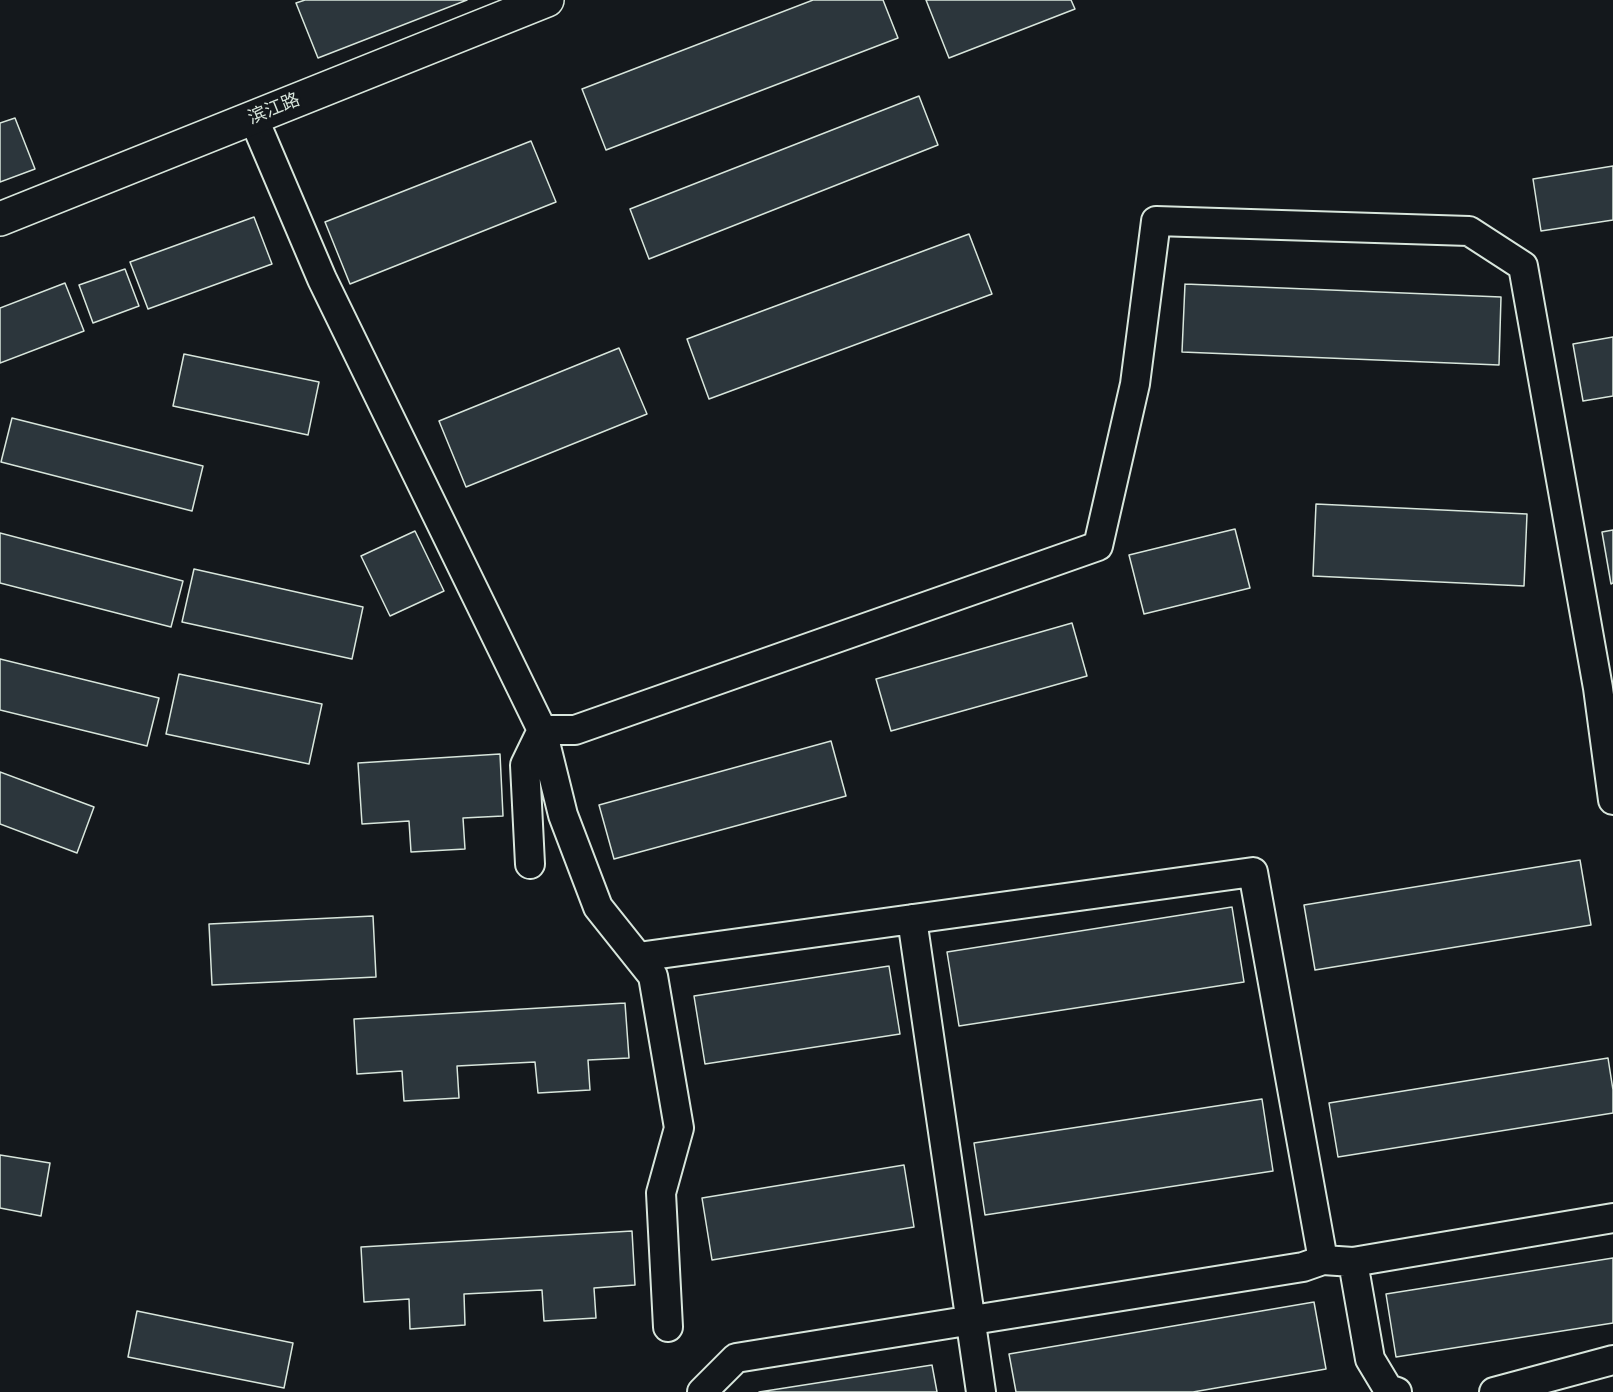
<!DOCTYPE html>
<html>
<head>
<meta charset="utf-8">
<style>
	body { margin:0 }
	canvas { display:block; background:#14181c }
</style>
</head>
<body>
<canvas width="1613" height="1392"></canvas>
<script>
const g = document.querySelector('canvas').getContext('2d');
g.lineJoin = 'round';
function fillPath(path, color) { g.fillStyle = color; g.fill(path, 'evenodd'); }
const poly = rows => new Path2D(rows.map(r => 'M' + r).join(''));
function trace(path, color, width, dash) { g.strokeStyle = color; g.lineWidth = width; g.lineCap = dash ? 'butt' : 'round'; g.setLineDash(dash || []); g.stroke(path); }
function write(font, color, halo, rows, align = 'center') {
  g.font = font + ' Cabin,"Noto Sans SC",sans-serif'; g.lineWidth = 4.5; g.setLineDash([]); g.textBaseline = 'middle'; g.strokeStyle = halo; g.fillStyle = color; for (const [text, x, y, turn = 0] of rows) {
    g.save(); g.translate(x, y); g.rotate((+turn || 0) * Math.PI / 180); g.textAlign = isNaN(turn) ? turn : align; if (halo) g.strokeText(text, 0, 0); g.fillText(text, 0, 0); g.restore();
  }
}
const building = poly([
	[305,0,467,0,318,58,296,3,305,0],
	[813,0,883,0,898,38,606,150,582,89,813,0],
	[926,0,1071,0,1075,9,949,58,926,0],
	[919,96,938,145,649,259,630,209,919,96],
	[15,118,35,169,0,182,0,123,15,118],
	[531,141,556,202,350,284,325,222,531,141],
	[1613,166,1613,220,1541,231,1533,179,1613,166],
	[254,217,272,264,148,309,130,262,254,217],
	[969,234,992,294,709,399,687,339,969,234],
	[125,269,139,306,93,323,79,285,125,269],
	[65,283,84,331,0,363,0,308,65,283],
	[1185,284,1501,297,1499,365,1182,352,1185,284],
	[1613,337,1613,396,1583,401,1573,344,1613,337],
	[619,348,647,414,466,487,439,421,619,348],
	[184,354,319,382,308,435,173,406,184,354],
	[12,418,203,466,192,511,1,462,12,418],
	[1316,504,1527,514,1524,586,1313,576,1316,504],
	[1235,529,1250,588,1144,614,1129,555,1235,529],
	[1613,530,1613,583,1611,584,1602,532,1613,530],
	[415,531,444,591,390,616,361,556,415,531],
	[0,533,183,581,171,627,0,583,0,533],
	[194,569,363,607,352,659,182,622,194,569],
	[1072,623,1087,676,891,731,876,679,1072,623],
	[0,659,159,698,147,746,0,710,0,659],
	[179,674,322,704,309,764,166,734,179,674],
	[831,741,846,796,614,859,599,805,831,741],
	[500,754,503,816,463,818,465,849,411,852,409,821,362,824,358,763,500,754],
	[0,772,94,807,77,853,0,824,0,772],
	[1580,860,1591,925,1315,970,1304,905,1580,860],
	[1232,907,1244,982,959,1026,947,952,1232,907],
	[373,916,376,977,212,985,209,924,373,916],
	[889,966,900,1034,705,1064,694,996,889,966],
	[625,1003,629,1058,588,1060,590,1090,538,1093,535,1062,457,1066,459,1098,404,1101,402,1071,357,1074,354,1019,625,1003],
	[1608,1058,1613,1090,1613,1113,1338,1157,1329,1103,1608,1058],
	[1262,1099,1273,1171,985,1215,974,1143,1262,1099],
	[0,1155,50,1163,41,1216,0,1208,0,1155],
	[904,1165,914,1227,712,1260,702,1198,904,1165],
	[632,1231,635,1285,594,1288,596,1318,544,1321,542,1290,464,1294,465,1325,410,1329,409,1299,364,1302,361,1247,632,1231],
	[1613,1258,1613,1323,1396,1357,1386,1294,1613,1258],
	[1314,1302,1326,1369,1193,1392,1016,1392,1009,1354,1314,1302],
	[137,1311,293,1343,284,1388,128,1357,137,1311],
	[932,1365,937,1392,759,1392,932,1365]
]);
fillPath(building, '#2c363c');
trace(building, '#d8e6dc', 1.5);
const street = poly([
	[253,117,322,279,542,730,563,815,598,907,653,976,679,1128,661,1193,668,1327],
	[530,864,525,765,542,730,575,730,1098,546,1135,384,1156,221,1469,231,1523,266,1598,688,1613,800],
	[912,919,981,1392],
	[638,957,1253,872,1323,1260,1353,1262],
	[702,1392,736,1358,1303,1267,1323,1260],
	[1397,1392,1388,1389,1370,1359,1353,1262,1613,1218],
	[1494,1392,1613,1360]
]);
const secondary = poly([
	[0,219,547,0]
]);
trace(street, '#d8e6dc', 32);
trace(secondary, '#d8e6dc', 36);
trace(street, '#14181c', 28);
trace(secondary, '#14181c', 33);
write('18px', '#d8e6dc', '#14181c', [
	["滨江路",274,109,-22]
]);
</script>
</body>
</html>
